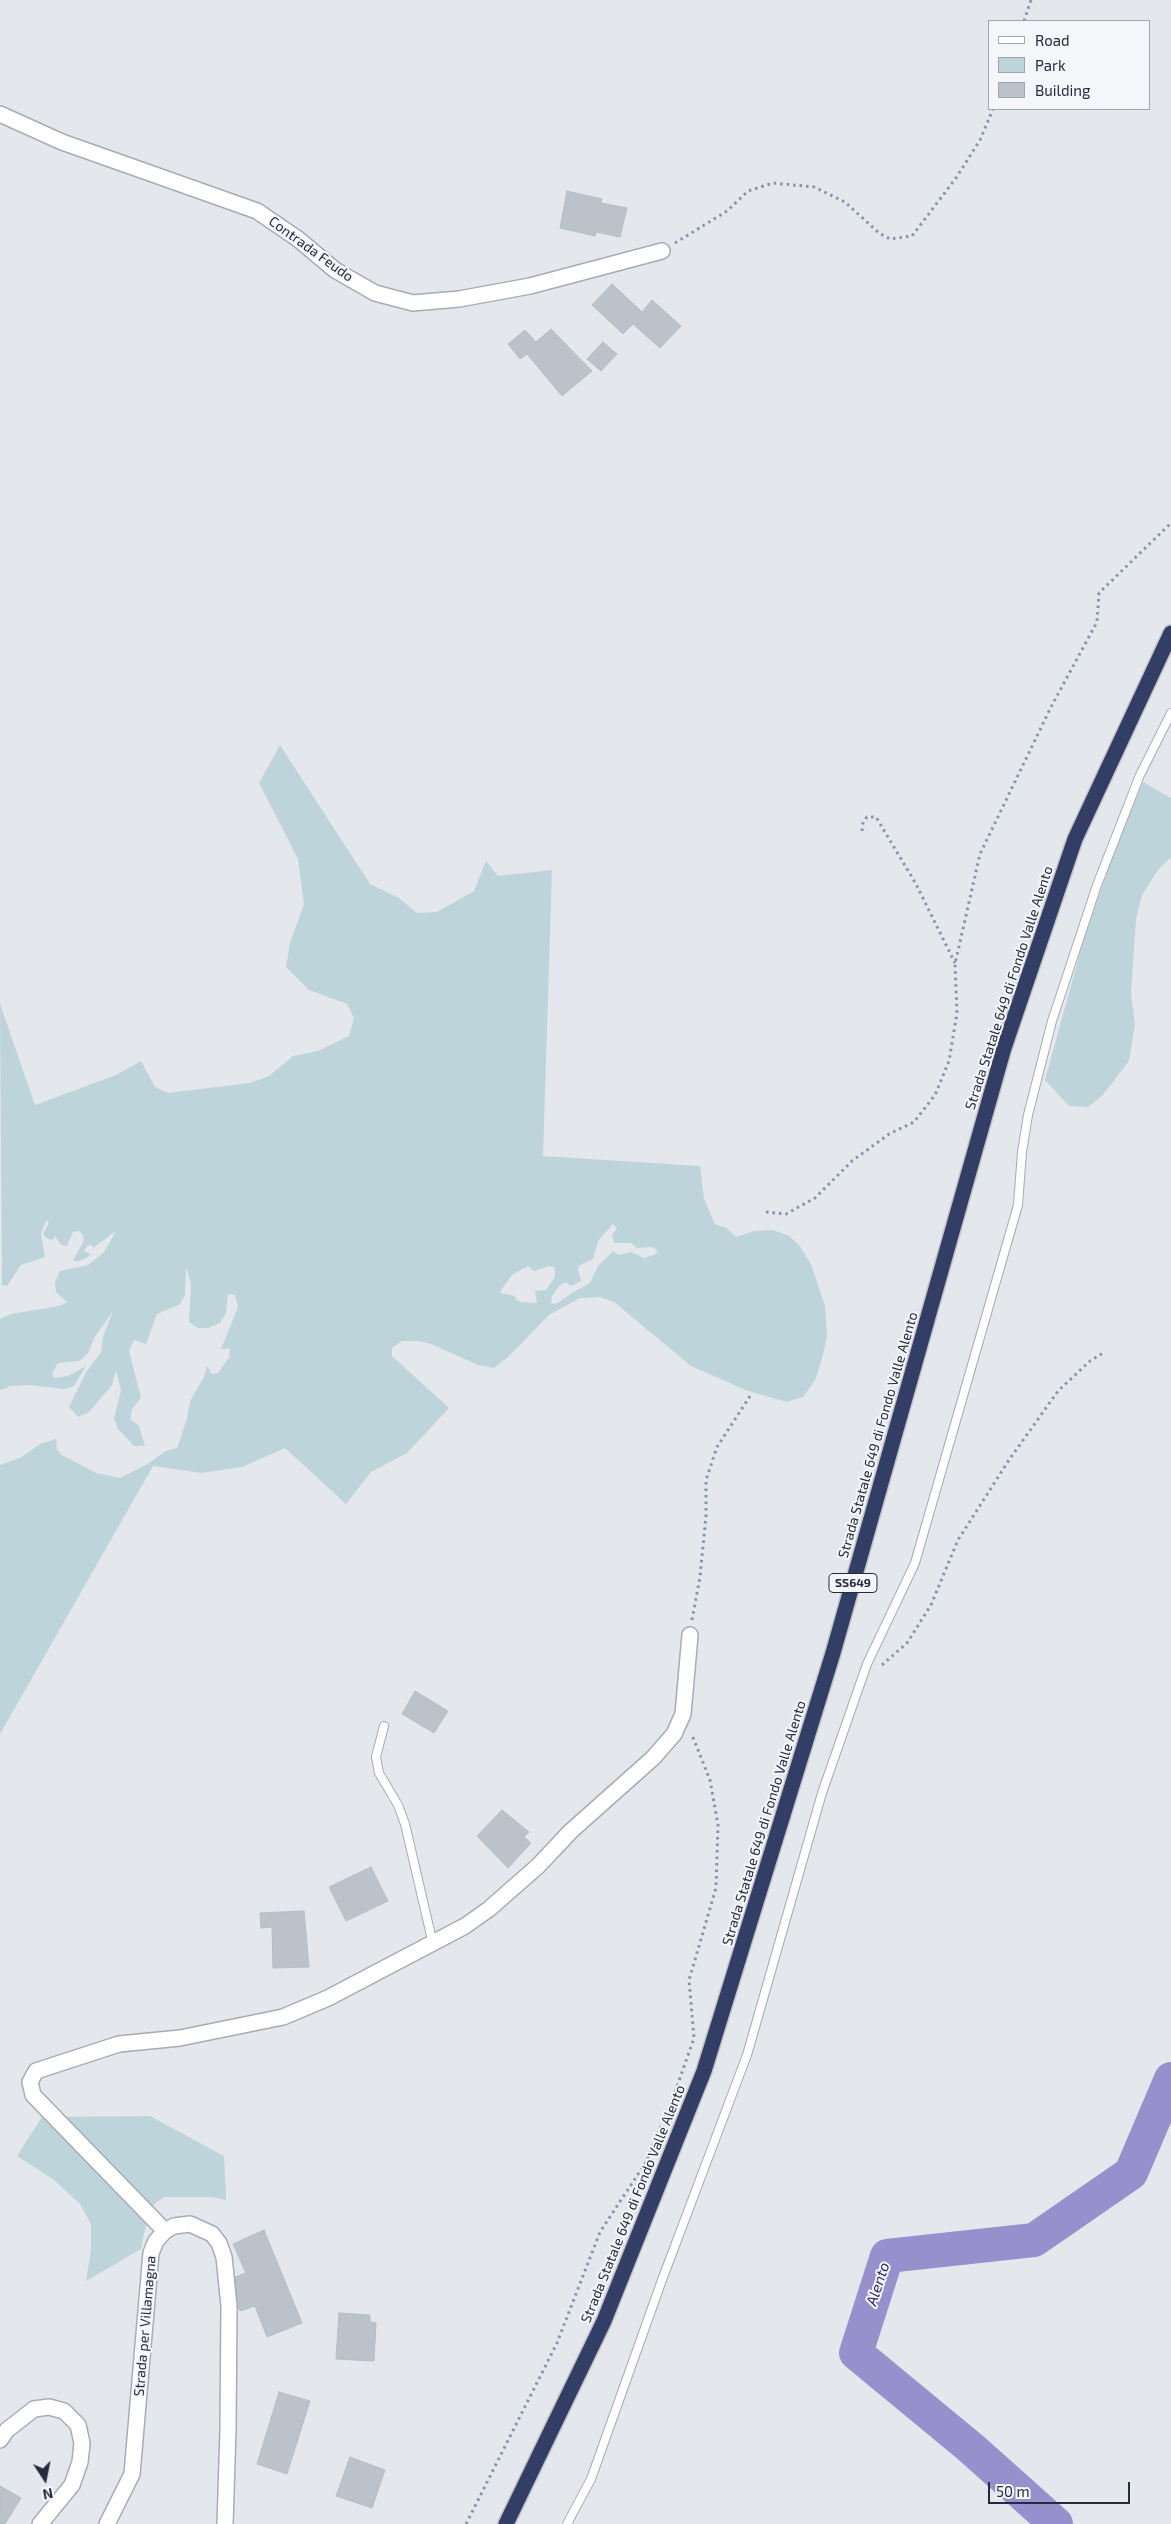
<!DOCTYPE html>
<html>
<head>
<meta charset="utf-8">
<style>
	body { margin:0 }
	#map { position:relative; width:1171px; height:2524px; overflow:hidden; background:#e4e7ec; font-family:"Exo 2",sans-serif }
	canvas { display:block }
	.legend { position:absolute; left:988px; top:20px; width:162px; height:90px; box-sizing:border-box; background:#f4f6f9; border:1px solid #a1a5ad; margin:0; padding:6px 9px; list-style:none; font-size:15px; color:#242b3c }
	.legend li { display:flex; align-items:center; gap:10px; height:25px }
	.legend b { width:25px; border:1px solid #a1a5ad }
	.north { position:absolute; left:20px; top:2454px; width:50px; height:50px; -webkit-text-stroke:4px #f4f6f9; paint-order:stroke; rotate:169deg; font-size:14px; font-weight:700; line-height:20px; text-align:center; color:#242b3c }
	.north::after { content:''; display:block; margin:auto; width:18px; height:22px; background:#242b3c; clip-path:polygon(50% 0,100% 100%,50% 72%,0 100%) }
	.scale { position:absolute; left:988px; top:2482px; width:142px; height:22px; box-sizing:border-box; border:2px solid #242b3c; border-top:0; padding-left:6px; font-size:15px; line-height:18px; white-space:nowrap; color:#242b3c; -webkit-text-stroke:4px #f4f6f9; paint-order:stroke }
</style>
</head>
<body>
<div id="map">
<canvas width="1171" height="2524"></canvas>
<ul class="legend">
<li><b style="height:6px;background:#fff"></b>Road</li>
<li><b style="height:14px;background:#bed4db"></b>Park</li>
<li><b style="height:14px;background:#bcc2c9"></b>Building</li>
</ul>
<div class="north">N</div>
<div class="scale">50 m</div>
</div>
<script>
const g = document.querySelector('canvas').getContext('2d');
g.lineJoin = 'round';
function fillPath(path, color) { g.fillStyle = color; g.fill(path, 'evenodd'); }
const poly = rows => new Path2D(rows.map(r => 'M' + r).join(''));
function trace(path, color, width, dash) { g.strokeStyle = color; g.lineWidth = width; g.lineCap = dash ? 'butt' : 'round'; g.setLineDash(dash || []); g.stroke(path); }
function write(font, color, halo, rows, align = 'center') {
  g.font = font + ' "Exo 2",sans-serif'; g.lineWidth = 4; g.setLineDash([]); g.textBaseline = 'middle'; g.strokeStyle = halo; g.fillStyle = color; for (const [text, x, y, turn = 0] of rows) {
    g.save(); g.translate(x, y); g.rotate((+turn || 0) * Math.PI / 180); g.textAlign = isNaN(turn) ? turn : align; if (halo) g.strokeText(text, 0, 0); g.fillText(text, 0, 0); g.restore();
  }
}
fillPath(poly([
	[280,745,370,884,399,898,417,913,437,912,474,891,486,861,498,876,552,870,543,1156,700,1166,704,1199,715,1224,726,1228,736,1237,754,1231,773,1230,789,1236,799,1245,811,1264,825,1306,827,1336,822,1359,815,1380,803,1397,787,1402,748,1391,691,1366,614,1302,600,1297,580,1298,549,1315,509,1356,494,1368,478,1365,431,1344,418,1341,402,1341,392,1348,392,1356,449,1408,407,1453,371,1472,346,1504,285,1448,242,1467,202,1473,153,1466,0,1734,0,1465,20,1458,40,1444,56,1439,57,1450,62,1455,96,1473,120,1478,146,1465,166,1451,177,1448,187,1419,190,1401,204,1377,207,1366,212,1374,218,1373,229,1358,230,1348,221,1349,238,1307,235,1295,228,1294,226,1313,220,1323,208,1328,198,1328,189,1322,191,1284,186,1267,185,1295,180,1304,157,1314,146,1344,134,1340,129,1351,141,1398,132,1409,130,1419,139,1426,145,1446,134,1446,118,1429,114,1418,121,1391,116,1370,112,1385,89,1412,78,1417,69,1407,85,1374,101,1352,103,1337,113,1311,94,1338,88,1353,79,1361,58,1363,52,1373,54,1378,68,1376,86,1366,74,1386,64,1389,31,1385,11,1386,0,1390,0,1319,11,1314,59,1306,67,1302,56,1292,55,1282,60,1271,88,1265,104,1252,116,1231,93,1248,92,1245,87,1246,84,1251,90,1254,88,1257,77,1262,73,1260,84,1241,83,1235,79,1231,73,1232,67,1246,61,1245,55,1236,53,1240,48,1239,43,1234,49,1223,46,1220,41,1234,45,1257,21,1265,7,1286,2,1285,0,1004,35,1105,116,1075,141,1061,155,1087,168,1093,250,1083,269,1076,293,1056,318,1051,349,1036,354,1018,347,1004,309,990,286,967,290,943,304,904,298,859,259,783],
	[613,1224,617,1228,612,1235,614,1243,631,1243,637,1248,652,1247,658,1251,654,1255,644,1258,631,1252,619,1255,613,1251,598,1266,590,1283,572,1293,558,1303,551,1304,552,1296,560,1285,566,1282,571,1286,581,1281,578,1269,580,1265,593,1259,598,1241],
	[528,1266,534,1271,549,1266,554,1267,555,1272,555,1277,546,1290,535,1291,537,1303,521,1302,516,1300,515,1296,501,1293,501,1290,512,1275],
	[1143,782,1171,798,1171,857,1158,870,1142,895,1136,919,1131,993,1135,1024,1129,1061,1102,1096,1088,1107,1069,1106,1045,1080,1083,942,1114,852],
	[150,2116,224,2156,226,2200,212,2197,165,2197,154,2204,144,2233,141,2249,86,2281,91,2250,91,2224,80,2204,54,2180,17,2156,42,2117]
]), '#bed4db');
trace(poly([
	[1056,2524,971,2448,856,2353,887,2256,1034,2240,1131,2173,1171,2079]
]), '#9890cc', 34);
const building = poly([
	[567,191,602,199,601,203,627,208,620,237,596,232,595,236,560,228,567,191],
	[612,284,642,312,652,300,681,326,660,348,633,324,623,334,592,305,612,284],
	[551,329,592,371,562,396,527,354,520,359,508,344,525,330,536,342,551,329],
	[603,342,617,354,601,371,587,359,603,342],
	[415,1691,448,1711,434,1733,402,1714,415,1691],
	[502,1810,529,1832,524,1837,531,1843,508,1868,477,1836,502,1810],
	[371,1867,388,1901,346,1921,329,1887,371,1867],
	[304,1911,309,1967,273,1968,272,1927,261,1928,260,1913,304,1911],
	[264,2230,302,2323,267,2337,255,2306,240,2311,238,2306,235,2277,246,2273,233,2244,264,2230],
	[339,2313,370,2315,370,2322,376,2323,374,2361,336,2359,339,2313],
	[279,2392,310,2401,287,2474,257,2464,279,2392],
	[350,2457,385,2470,372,2508,336,2496,350,2457],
	[0,2486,21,2498,5,2524,0,2524,0,2486]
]);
fillPath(building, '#bcc2c9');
trace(building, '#b6bdc5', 1);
const lane = poly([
	[384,1726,376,1757,379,1773,398,1805,405,1824,433,1944],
	[567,2524,591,2479,662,2280,747,2055,822,1793,867,1664,915,1563,1018,1205,1022,1152,1028,1115,1052,1021,1097,885,1140,775,1171,713]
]);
const street = poly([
	[0,114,62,142,257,211,298,239,335,270,375,293,413,303,459,299,530,286,662,251],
	[165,2231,33,2095,30,2082,36,2071,119,2044,180,2038,283,2017,328,1998,465,1926,489,1909,538,1866,571,1831,653,1758,674,1734,683,1714,690,1635]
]);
const secondary = poly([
	[0,2440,7,2430,34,2409,49,2407,64,2411,78,2425,82,2443,80,2462,72,2485,40,2524],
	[107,2524,132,2474,151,2253,156,2241,165,2231,174,2226,190,2224,212,2234,219,2243,224,2257,229,2306,228,2430,225,2524]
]);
const highway = poly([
	[506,2524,604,2321,704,2071,833,1653,1004,1048,1075,839,1171,633]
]);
trace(lane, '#a7abb4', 10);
trace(street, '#a7abb4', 18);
trace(secondary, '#a6adba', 18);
trace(highway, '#c2c4c8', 18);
trace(poly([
	[1024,21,1031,0],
	[675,243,727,211,748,191,773,183,814,187,845,202,879,233,890,239,912,236,956,178,980,140,993,109],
	[862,831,863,822,867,817,876,817,916,884,955,963],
	[766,1212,786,1214,815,1198,852,1161,889,1134,914,1122,935,1095,949,1061,957,1013,955,964,980,854,1051,707,1097,622,1099,593,1171,523],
	[692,1620,700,1577,706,1516,706,1480,717,1447,752,1393],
	[882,1665,907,1643,931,1605,958,1540,1009,1460,1058,1391,1090,1361,1103,1353],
	[466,2524,557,2343,600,2232,646,2162,673,2098,694,2038,689,1980,716,1888,718,1825,710,1780,692,1735]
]), '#8793ad', 3, [2.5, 4]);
trace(lane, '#fff', 8);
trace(street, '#fff', 15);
trace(secondary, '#fff', 15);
trace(highway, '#333e66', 15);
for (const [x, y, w] of [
	[853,1583,48]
]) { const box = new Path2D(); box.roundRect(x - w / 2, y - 9.5, w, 19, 4); g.fillStyle = '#f4f6f9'; g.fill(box); trace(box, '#242b3c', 1); }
write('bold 12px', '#242b3c', null, [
	["SS649",853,1583]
]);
write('14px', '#242b3c', '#f4f6f9', [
	["Contrada Feudo",311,249,36],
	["Strada Statale 649 di Fondo Valle Alento",1009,988,-72],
	["Strada Statale 649 di Fondo Valle Alento",878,1435,-74],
	["Strada Statale 649 di Fondo Valle Alento",764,1823,-73],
	["Strada Statale 649 di Fondo Valle Alento",633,2204,-68],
	["Strada per Villamagna",145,2326,-85]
]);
write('italic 15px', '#2f2373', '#f4f6f9', [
	["Alento",878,2284,-72]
]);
</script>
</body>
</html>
